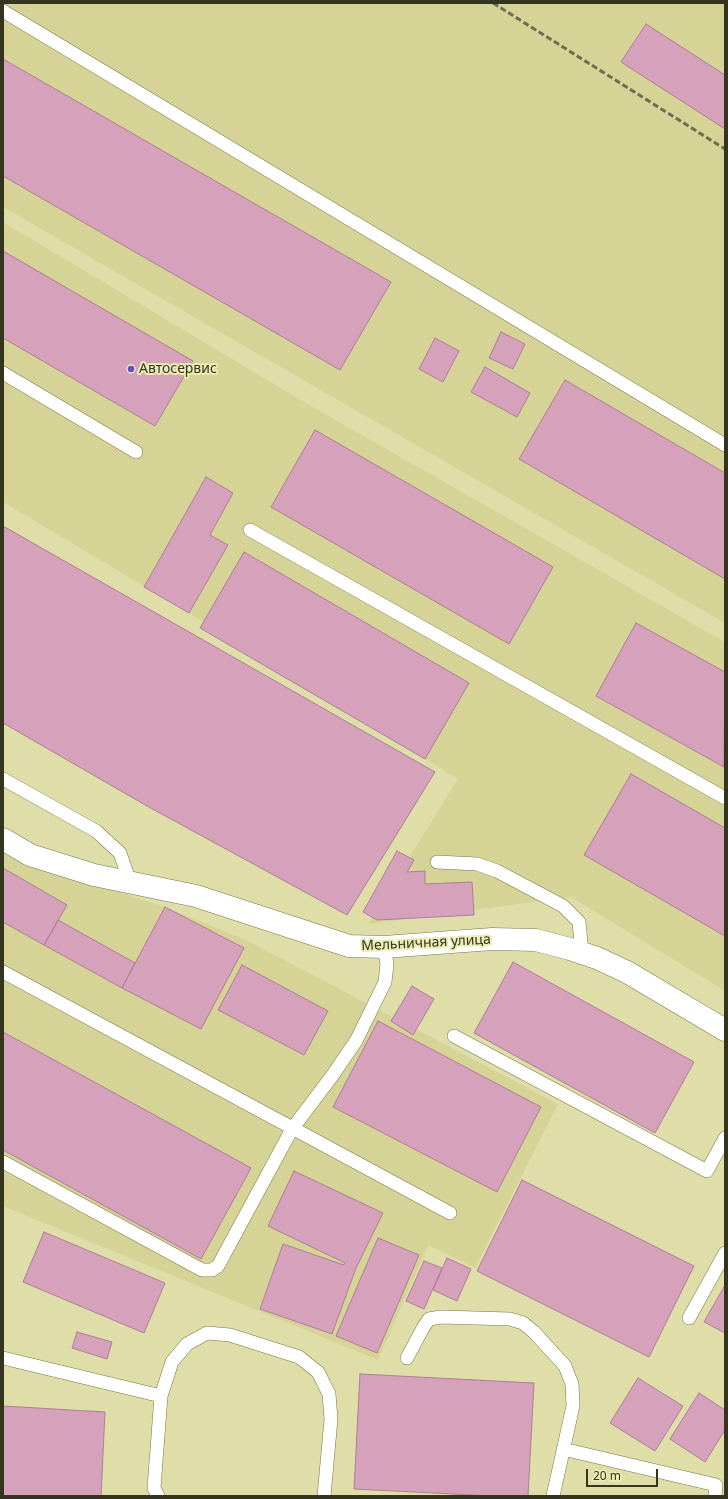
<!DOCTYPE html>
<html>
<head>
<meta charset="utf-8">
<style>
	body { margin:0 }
	#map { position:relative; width:728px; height:1499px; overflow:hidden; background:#dfdea9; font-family:"Noto Sans",sans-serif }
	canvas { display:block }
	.frame { position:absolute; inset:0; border:4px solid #34341f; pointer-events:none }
	.scale { position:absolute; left:586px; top:1469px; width:72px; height:18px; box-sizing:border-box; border:2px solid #34341f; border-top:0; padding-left:5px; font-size:12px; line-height:14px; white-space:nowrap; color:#34341f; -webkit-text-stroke:3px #ececb5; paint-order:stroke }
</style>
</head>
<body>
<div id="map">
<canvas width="728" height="1499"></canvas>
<div class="frame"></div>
<div class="scale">20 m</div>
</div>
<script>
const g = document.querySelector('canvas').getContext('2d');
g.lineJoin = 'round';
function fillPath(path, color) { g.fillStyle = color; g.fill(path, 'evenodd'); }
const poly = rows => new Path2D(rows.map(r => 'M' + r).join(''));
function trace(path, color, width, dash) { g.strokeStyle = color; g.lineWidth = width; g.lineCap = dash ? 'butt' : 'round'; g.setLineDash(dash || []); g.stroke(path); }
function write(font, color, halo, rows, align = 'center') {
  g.font = font + ' "Noto Sans",sans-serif'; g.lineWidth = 4; g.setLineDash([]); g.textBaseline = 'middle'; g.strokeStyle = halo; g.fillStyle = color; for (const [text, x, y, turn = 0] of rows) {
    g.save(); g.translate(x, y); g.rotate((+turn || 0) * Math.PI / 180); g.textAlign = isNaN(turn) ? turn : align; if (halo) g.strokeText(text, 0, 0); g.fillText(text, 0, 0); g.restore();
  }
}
fillPath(poly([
	[3,3,725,3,725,623,3,207],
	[3,222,304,402,725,642,725,991,571,897,368,924,458,779,189,613,3,502],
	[3,840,75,878,165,907,246,940,558,1104,475,1268,428,1245,378,1360,3,1206]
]), '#d5d396');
const building = poly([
	[646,24,725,75,725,129,621,62,646,24],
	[3,59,391,282,340,370,3,176,3,59],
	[3,251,193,361,155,426,3,338,3,251],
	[501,332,525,344,513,369,489,358,501,332],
	[435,338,459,351,443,382,419,369,435,338],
	[485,367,530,393,517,417,471,392,485,367],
	[565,380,725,473,725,579,519,459,565,380],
	[315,430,553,567,509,644,271,507,315,430],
	[206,477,233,493,210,535,228,545,189,613,144,587,206,477],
	[3,526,435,772,347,915,147,806,3,723,3,526],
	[244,552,469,683,425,759,200,628,244,552],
	[636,623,725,672,724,767,596,696,636,623],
	[631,774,725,828,725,936,584,855,631,774],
	[397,851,414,860,407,872,425,871,425,884,472,882,474,915,377,920,363,912,397,851],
	[3,868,67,905,44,945,3,922,3,868],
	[165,907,244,948,201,1029,122,988,165,907],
	[58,920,135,963,122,988,44,945,58,920],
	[513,962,694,1062,655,1133,474,1033,513,962],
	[242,965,328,1011,304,1055,218,1010,242,965],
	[412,986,434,999,413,1035,391,1021,412,986],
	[378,1021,541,1107,497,1192,333,1107,378,1021],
	[3,1032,251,1168,201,1259,3,1150,3,1032],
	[294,1171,383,1213,356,1268,332,1334,260,1309,283,1244,344,1265,345,1263,268,1226,294,1171],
	[522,1180,694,1266,649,1357,477,1271,522,1180],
	[44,1232,165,1283,144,1333,23,1282,44,1232],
	[378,1238,419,1255,377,1353,336,1336,378,1238],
	[447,1258,471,1269,457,1301,433,1290,447,1258],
	[424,1261,442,1268,424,1309,406,1301,424,1261],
	[725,1285,725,1333,704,1322,725,1285],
	[77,1332,112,1342,107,1359,72,1348,77,1332],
	[360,1374,534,1383,528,1496,492,1496,354,1489,360,1374],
	[638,1378,683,1406,655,1451,610,1423,638,1378],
	[699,1393,725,1410,725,1430,705,1462,670,1439,699,1393],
	[3,1406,105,1412,101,1496,3,1496,3,1406]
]);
fillPath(building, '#d5a1bb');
trace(building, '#ae7d96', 1);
const lane = poly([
	[3,11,725,445],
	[3,373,136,452],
	[250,530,725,798],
	[3,779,96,831,120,853,130,882],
	[437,862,477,864,497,871,563,906,579,922,582,953],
	[3,972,450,1213],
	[454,1036,707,1171,725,1138],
	[3,1162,202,1270,212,1270,218,1266,292,1129,332,1076,356,1041,385,982,387,964,384,947],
	[689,1318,725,1253],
	[3,1358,161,1396,154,1488,158,1496],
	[407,1358,423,1328,429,1319,441,1317,510,1319,523,1323,534,1332,565,1366,572,1384,573,1406,553,1496],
	[161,1396,172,1362,187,1344,207,1333,230,1335,299,1357,318,1372,329,1394,331,1419,324,1496],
	[563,1449,716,1485,715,1496]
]);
const street = poly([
	[3,839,30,855,94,875,196,896,349,946,384,947,492,939,536,940,570,949,597,958,627,972,725,1030]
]);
trace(lane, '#787644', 14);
trace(street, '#787644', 23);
trace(lane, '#fff', 13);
trace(street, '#fff', 22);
trace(poly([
	[493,3,725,149]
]), '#6e6e4e', 3, [6, 3]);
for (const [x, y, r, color] of [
	[131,369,4,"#624bc4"]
]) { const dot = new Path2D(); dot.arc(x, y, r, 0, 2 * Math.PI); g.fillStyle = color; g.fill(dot); trace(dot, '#ececb5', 1.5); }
write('14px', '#34341f', '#ececb5', [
	["Автосервис",139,369]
], 'left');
write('14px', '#34341f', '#ececb5', [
	["Мельничная улица",426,943,-3]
]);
</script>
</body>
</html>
